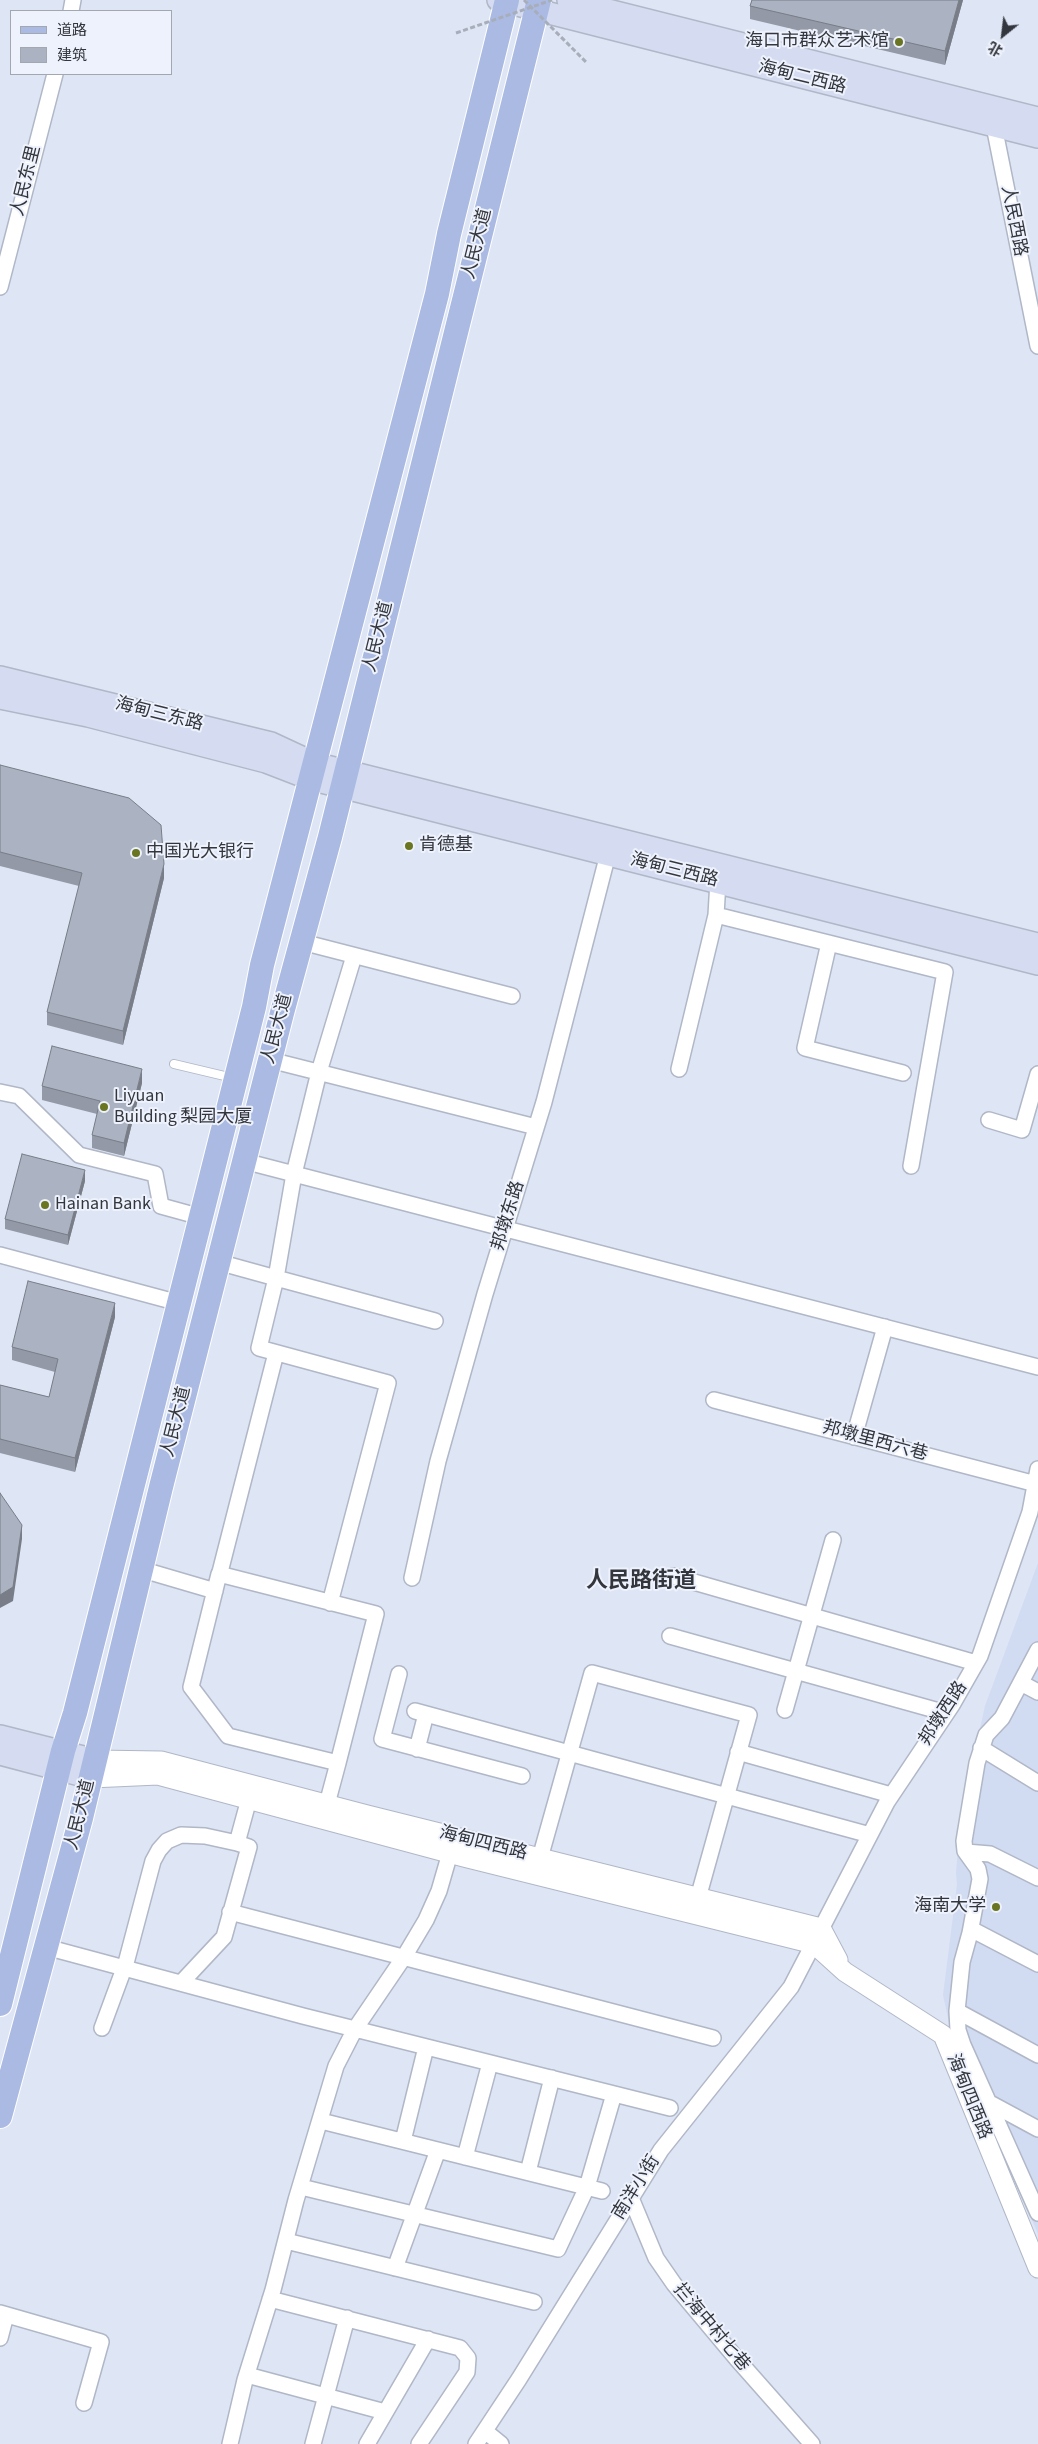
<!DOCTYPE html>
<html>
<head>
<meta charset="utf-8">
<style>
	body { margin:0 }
	#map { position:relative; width:1038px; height:2444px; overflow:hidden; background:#dee5f5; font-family:"Source Sans 3","Noto Sans SC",sans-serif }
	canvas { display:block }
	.legend { position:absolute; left:10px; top:10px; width:162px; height:65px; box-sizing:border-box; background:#eef2fc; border:1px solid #a3a7af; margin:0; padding:6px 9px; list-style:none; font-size:15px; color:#33363c }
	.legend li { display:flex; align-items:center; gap:10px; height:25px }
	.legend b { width:25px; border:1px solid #a3a7af }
	.north { position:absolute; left:978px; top:10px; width:50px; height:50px; -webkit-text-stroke:4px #eef2fc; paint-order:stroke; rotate:209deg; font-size:14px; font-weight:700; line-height:20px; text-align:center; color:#33363c }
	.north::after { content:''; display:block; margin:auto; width:18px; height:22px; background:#33363c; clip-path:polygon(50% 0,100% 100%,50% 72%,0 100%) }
</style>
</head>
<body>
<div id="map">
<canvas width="1038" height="2444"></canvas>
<ul class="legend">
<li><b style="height:6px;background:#aabae2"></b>道路</li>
<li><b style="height:14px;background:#abb2c1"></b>建筑</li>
</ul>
<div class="north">北</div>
</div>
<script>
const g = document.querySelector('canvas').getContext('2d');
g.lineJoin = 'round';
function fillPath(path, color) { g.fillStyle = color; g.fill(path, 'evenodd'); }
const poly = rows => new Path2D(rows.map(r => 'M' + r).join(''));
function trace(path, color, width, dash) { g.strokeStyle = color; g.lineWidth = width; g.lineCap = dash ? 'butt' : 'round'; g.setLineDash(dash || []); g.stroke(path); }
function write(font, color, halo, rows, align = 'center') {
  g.font = font + ' "Source Sans 3","Noto Sans SC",sans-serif'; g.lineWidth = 4; g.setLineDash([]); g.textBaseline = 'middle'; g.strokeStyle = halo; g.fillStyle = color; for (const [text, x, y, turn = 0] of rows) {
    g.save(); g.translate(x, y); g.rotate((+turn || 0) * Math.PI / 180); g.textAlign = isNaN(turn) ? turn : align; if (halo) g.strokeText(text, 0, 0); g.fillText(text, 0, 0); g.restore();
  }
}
fillPath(poly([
	[1038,1563,1038,2234,950,2027,943,1995,957,1885,956,1872,961,1814,985,1706]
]), '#d1dbf2');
const service = poly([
	[174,1064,233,1078]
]);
const minor = poly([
	[71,11,73,0],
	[994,126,1038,346],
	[0,287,55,74],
	[718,881,716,915,945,972,911,1166],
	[302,942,512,996],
	[829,943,805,1048,903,1073],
	[354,956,319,1072,294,1174,276,1278,435,1321],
	[270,1060,536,1127],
	[679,1069,716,915],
	[0,1092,19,1096,79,1155,155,1174,161,1206,201,1217],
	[989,1120,1022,1130,1038,1074],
	[244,1161,1038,1367],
	[0,1255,179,1303],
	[218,1262,276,1278,259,1348,388,1383,330,1603],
	[714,1400,1036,1484],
	[854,1437,885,1327],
	[140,1569,215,1591],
	[219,1576,276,1353],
	[673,1576,976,1663],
	[412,1578,438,1461,485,1294,544,1102,608,854],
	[670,1636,946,1713],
	[1038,1650,1002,1718,986,1735,977,1763,964,1841,965,1851,978,1869,980,1879,970,1933,962,1962,957,2011,958,2030,963,2045,1038,2213],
	[399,1674,382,1739,522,1776],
	[1021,1683,1038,1692],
	[785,1710,833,1540],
	[415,1711,870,1835],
	[981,1748,1038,1783],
	[417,1749,426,1714],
	[738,1752,891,1795],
	[327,1804,338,1763,228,1736,191,1687,219,1574,376,1614,338,1763],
	[966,1852,990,1854,1038,1878],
	[540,1858,592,1673,749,1715,698,1898],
	[230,1912,713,2038],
	[971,1929,1038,1964],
	[46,1947,303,2016,670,2108],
	[181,1983,224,1937,249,1847,237,1843,249,1799],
	[957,2011,1038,2055],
	[102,2028,126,1963,153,1861,159,1850,167,1841,181,1835,205,1836,237,1843],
	[988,2102,1038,2129],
	[321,2121,602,2191],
	[403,2141,426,2047],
	[465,2157,490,2063],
	[528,2172,552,2078],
	[301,2187,558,2249,587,2187,614,2094],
	[631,2198,656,2258,674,2284,736,2358,812,2444],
	[286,2241,534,2302],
	[395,2268,438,2150],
	[270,2299,460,2348,468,2358,467,2372,419,2444],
	[0,2313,101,2342,84,2403],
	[0,2338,6,2315],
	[247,2375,385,2412],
	[485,2431,501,2444],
	[230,2444,245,2380,273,2290,296,2200,336,2066,355,2029,404,1957,426,1920,439,1891,450,1853],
	[313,2444,347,2318],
	[367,2444,428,2339],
	[476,2444,519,2379,661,2150,791,1987,887,1802,952,1705,980,1656,1030,1512,1038,1469]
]);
const tertiary = poly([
	[95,1760,161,1761,367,1815,821,1928,838,1960],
	[91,1778,158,1775,464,1857,814,1944,845,1972,943,2035,1038,2268]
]);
const secondary = poly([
	[498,0,1038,137],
	[568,0,1038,118],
	[0,677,271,743,314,763,1038,944],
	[0,698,88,716,266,762,310,779,1038,964],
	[0,1736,95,1760],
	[0,1754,91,1778]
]);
const primary = poly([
	[0,2004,63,1751,75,1713,210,1181,254,1007,262,965,437,294,449,234,507,0],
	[0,2116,81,1818,161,1487,282,1013,330,837,539,0]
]);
trace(service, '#b0b7c7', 10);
trace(minor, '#b0b7c7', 18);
trace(tertiary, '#b0b7c7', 21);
trace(secondary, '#b0b7c7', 24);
trace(primary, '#fff', 26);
trace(service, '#fff', 8);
trace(minor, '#fff', 15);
trace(tertiary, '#fff', 19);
trace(secondary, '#d5dcf1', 21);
trace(primary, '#aabae2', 24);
trace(poly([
	[524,0,586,62],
	[456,33,552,0]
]), '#a8adba', 3, [5, 2.5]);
fillPath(poly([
	[752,0,963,0,945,65,750,19,750,6],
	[0,765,164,878,123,1045,47,1025,47,1012,79,886,0,866],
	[142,1083,124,1156,92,1148,92,1135,97,1114,42,1100,42,1086],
	[85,1181,68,1245,5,1229,5,1219],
	[115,1317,75,1472,0,1453,0,1385,49,1397,55,1372,12,1360,12,1347]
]), '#9399a6');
fillPath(poly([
	[959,0,963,0,945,65,945,51],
	[164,864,164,878,123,1045,123,1031],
	[142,1069,142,1083,124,1156,124,1143],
	[85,1170,85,1181,68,1245,68,1235],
	[115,1303,115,1317,75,1472,75,1458],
	[22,1525,22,1539,13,1601,0,1608,0,1595]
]), '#787d87');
const building = poly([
	[752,0,959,0,945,51,750,6,752,0],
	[0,765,129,798,161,825,164,864,123,1031,47,1012,82,873,0,852,0,765],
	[52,1046,142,1069,124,1143,92,1135,100,1101,42,1086,52,1046],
	[22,1154,85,1170,68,1235,5,1219,22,1154],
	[28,1281,115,1303,75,1458,0,1439,0,1385,49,1397,58,1359,12,1347,28,1281],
	[0,1493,22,1525,13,1587,0,1595,0,1493]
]);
fillPath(building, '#abb2c1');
trace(building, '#787d87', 1);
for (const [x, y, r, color] of [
	[899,42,5,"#697521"],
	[409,846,5,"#697521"],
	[136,853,5,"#697521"],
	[104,1107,5,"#697521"],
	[45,1205,5,"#697521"],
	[996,1907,5,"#697521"]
]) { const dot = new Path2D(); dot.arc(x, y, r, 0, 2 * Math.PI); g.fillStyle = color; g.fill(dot); trace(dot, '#eef2fc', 2); }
write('18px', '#33363c', '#eef2fc', [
	["海口市群众艺术馆",889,42,"right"],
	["肯德基",419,846],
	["中国光大银行",146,853],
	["Liyuan",114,1097],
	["Building 梨园大厦",114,1118],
	["Hainan Bank",55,1205],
	["海南大学",986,1907,"right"]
], 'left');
write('18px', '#33363c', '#eef2fc', [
	["海甸二西路",802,78,14],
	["人民东里",27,181,-76],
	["人民西路",1013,221,79],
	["人民大道",478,244,-76],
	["人民大道",379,637,-76],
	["海甸三东路",159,715,14],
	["海甸三西路",674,871,14],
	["人民大道",278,1029,-75],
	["邦墩东路",509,1216,-73],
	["人民大道",177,1422,-76],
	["邦墩里西六巷",875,1442,15],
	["邦墩西路",944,1714,-57],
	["人民大道",81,1815,-76],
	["海甸四西路",483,1844,14],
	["海甸四西路",968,2097,68],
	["南洋小街",637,2188,-58],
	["拦海中村七巷",711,2328,50]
]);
write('bold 22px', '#33363c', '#eef2fc', [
	["人民路街道",641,1582]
]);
</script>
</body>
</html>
